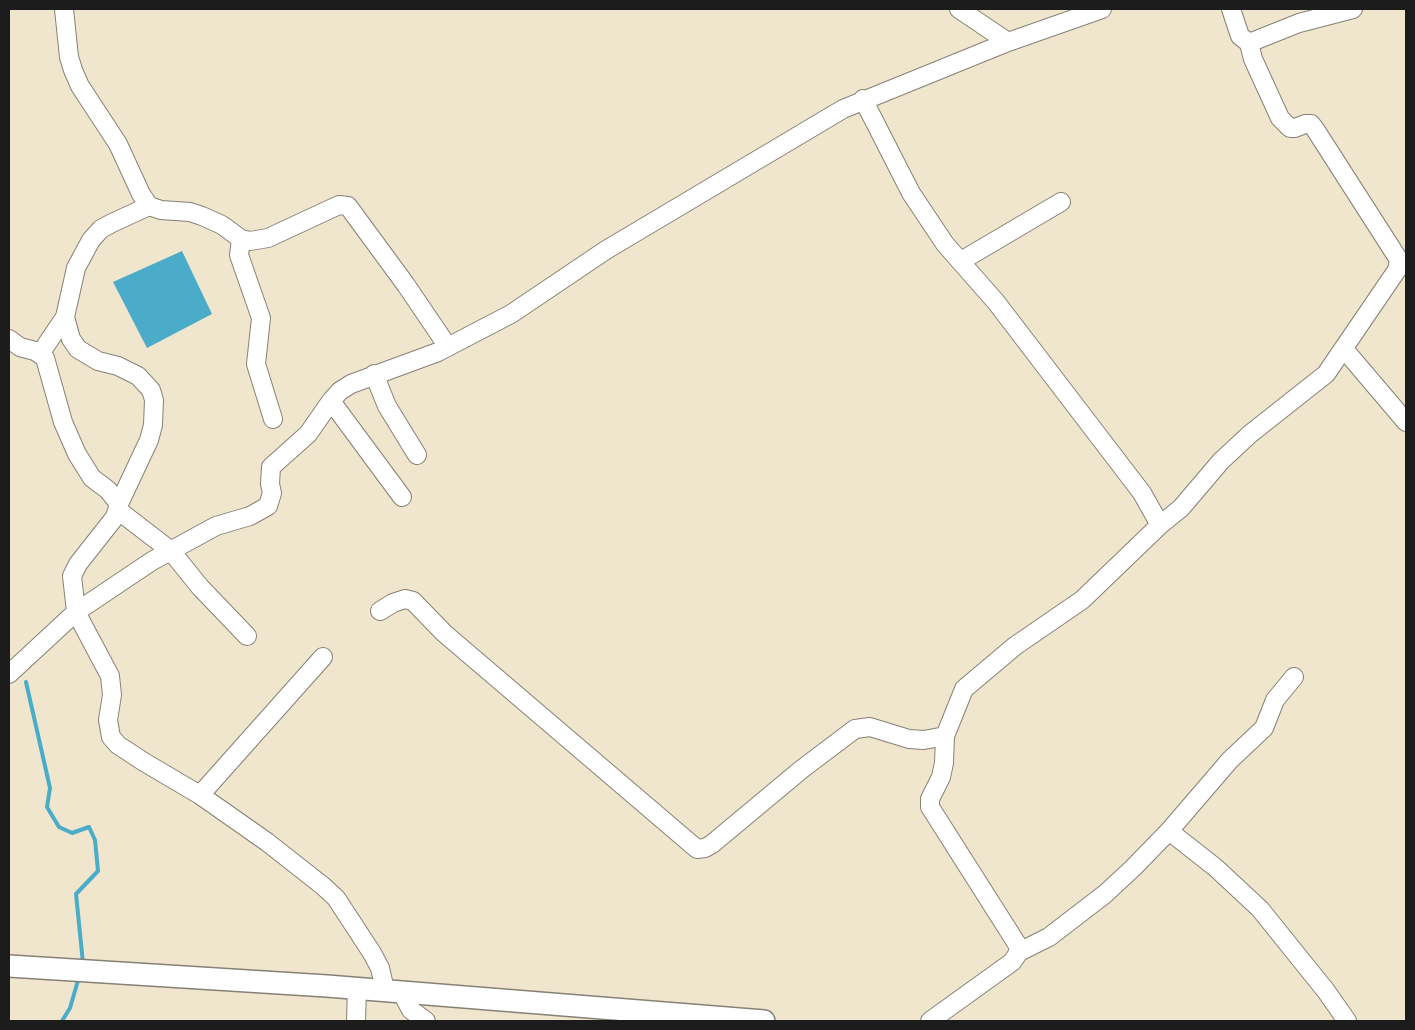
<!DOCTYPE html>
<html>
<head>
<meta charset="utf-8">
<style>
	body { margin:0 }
	#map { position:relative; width:1415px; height:1030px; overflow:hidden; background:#f0e6ce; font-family:Caveat,sans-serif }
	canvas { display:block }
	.frame { position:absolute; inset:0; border:10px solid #1c1c1c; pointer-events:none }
</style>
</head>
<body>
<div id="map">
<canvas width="1415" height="1030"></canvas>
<div class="frame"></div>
</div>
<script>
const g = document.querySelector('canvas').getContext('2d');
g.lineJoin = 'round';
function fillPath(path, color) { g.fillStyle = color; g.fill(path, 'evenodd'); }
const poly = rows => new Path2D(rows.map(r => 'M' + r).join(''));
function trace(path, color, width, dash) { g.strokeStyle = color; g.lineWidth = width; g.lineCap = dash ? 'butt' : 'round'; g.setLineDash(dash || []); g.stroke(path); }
fillPath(poly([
	[182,251,212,314,147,348,113,282]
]), '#4bacca');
trace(poly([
	[26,682,50,788,47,807,59,827,72,833,89,827,95,840,98,871,76,894,83,963],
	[62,1021,70,1008,79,977]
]), '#4bacca', 4);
const minor = poly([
	[64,9,69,57,73,70,80,86,118,144,141,194,149,206,161,210,190,212,202,216,222,225,241,239,250,241,268,238,339,205,348,206,406,285,448,347],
	[959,9,1008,42],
	[1231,9,1240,36,1249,43,1299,23,1353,9],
	[863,99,911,193,945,244,996,302,1142,493,1160,525],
	[241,239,239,255,261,318,256,364,273,419],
	[961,261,1061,202],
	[65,317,71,339,78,349,98,361,118,366,138,376,151,390,154,400,153,425,149,440,119,504],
	[9,339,20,347,35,351,45,358,63,422,77,454,92,478,108,490,119,504,115,517,78,564,72,576,76,612,110,676,112,695,108,720,111,737,118,745,144,762,200,795,267,842,323,886,336,898,372,953,380,968,385,990],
	[1344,349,1406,422],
	[40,354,65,317,76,268,91,240,101,229,112,223,149,206],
	[374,374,387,406,417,455],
	[331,401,402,497],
	[119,511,171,551,200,587,247,636],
	[380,611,393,603,405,599,413,601,444,633,697,849,705,848,712,844,802,769,855,729,870,727,909,739,924,740,945,736],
	[9,674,76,612,152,561,216,526,250,516,268,506,272,493,270,484,271,467,308,434,331,401,340,391,351,384,438,352,511,314,606,250,843,109,1008,42,1102,9],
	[200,795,323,657],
	[1169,831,1216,868,1260,909,1326,991,1347,1021],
	[1019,952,1049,937,1105,894,1133,868,1169,831,1230,760,1264,728,1275,700,1294,677],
	[401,991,411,1010,426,1021],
	[356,1021,357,988],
	[930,1021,1012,962,1019,952,1017,944,930,807,930,799,941,777,944,763,945,736,964,689,1015,646,1082,600,1160,525,1181,508,1221,461,1250,434,1326,374,1397,270,1399,260,1315,129,1311,124,1305,124,1295,128,1290,128,1280,118,1253,59,1249,43]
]);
const major = poly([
	[9,966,327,986,764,1021]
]);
trace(minor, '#868175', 20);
trace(major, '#868175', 24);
trace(minor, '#fff', 18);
trace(major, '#fff', 21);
</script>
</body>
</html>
